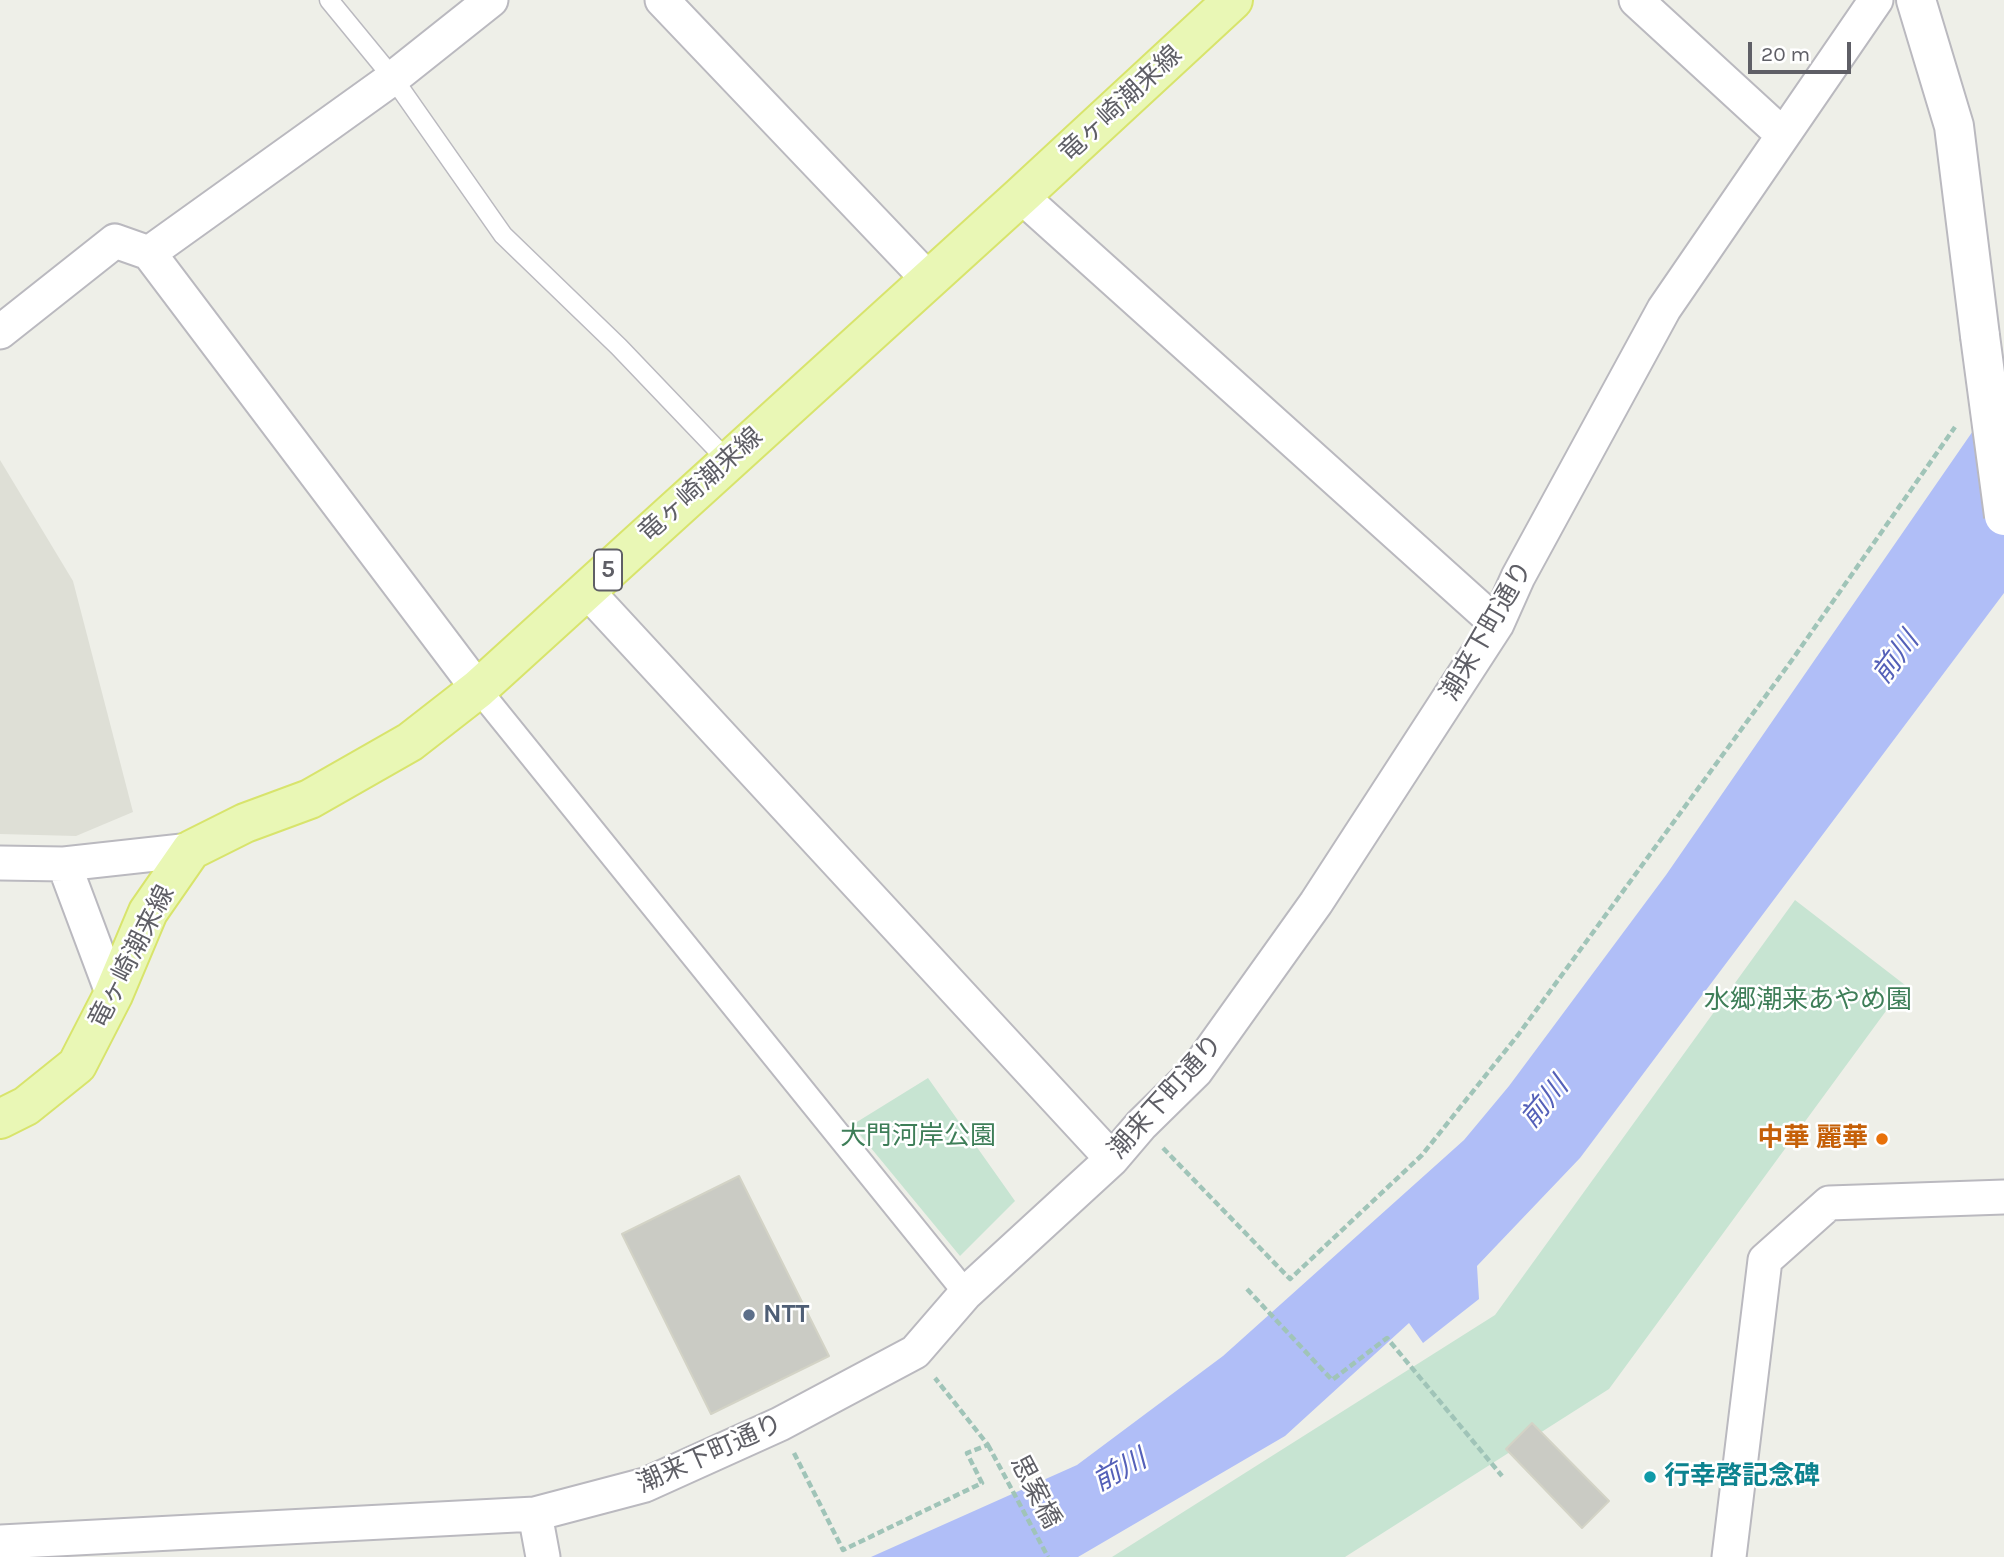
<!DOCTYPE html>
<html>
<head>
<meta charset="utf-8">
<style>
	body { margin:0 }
	#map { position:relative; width:2004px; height:1557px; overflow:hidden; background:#eeefe8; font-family:Karla,sans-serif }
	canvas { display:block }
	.scale { position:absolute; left:1748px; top:42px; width:103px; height:32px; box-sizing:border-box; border:4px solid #5f5f66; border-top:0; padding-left:9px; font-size:21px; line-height:24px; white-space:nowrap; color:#5f5f66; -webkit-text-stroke:5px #fff; paint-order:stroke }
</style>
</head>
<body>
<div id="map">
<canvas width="2004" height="1557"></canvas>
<div class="scale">20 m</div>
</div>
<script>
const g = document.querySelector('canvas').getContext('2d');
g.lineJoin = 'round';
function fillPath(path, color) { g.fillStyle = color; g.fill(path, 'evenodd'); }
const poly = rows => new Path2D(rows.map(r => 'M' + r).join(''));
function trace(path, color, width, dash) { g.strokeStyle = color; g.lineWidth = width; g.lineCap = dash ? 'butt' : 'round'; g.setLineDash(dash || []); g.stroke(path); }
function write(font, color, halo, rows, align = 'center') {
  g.font = font + ' Karla,"Noto Sans JP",sans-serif'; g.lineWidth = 5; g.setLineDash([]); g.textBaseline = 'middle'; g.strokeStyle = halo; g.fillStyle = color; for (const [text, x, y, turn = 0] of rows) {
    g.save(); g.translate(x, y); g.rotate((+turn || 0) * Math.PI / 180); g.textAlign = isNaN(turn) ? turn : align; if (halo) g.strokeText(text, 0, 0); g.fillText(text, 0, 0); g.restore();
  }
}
fillPath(poly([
	[0,460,73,581,133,812,76,836,0,834]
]), '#dedfd6');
fillPath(poly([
	[1795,900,1905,985,1609,1389,1345,1557,1112,1557,1495,1315],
	[928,1078,1015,1201,960,1256,852,1125]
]), '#c7e4d2');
fillPath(poly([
	[2004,386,2004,593,1580,1158,1477,1266,1479,1299,1423,1343,1409,1323,1285,1436,1078,1557,871,1557,1077,1465,1223,1356,1464,1140,1509,1086,1666,875]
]), '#b0bef7');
const building = poly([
	[739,1176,829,1356,711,1414,622,1234,739,1176],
	[1532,1423,1609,1501,1582,1528,1506,1449,1532,1423]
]);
fillPath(building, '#cacbc4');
trace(building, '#d3d3c6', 2);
const service = poly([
	[329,0,393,78,503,235,619,347,728,461]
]);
const pedestrian = poly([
	[478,689,966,1293]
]);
const minor = poly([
	[662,0,928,279],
	[1636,0,1783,135],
	[1021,196,1497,624],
	[0,332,115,241,149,253],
	[586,590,1112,1159],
	[478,689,149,253,393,78,491,0],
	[0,863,64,864,191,850],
	[64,864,113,995],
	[535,1514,543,1557],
	[0,1542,535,1514,645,1485,780,1424,915,1352,966,1293,1112,1159,1141,1125,1196,1071,1316,903,1497,624,1518,577,1664,309,1876,0],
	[1729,1557,1765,1260,1829,1203,2004,1197]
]);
const tertiary = poly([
	[1916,0,1954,126,1980,336]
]);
const primary = poly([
	[0,1119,26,1106,77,1065,113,995,148,912,191,850,245,823,310,799,410,742,478,689,1021,196,1233,0]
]);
trace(service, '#bab9bf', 21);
trace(pedestrian, '#bab9bf', 28);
trace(minor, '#bab9bf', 37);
trace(tertiary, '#bab9bf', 42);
trace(primary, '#d8e46c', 42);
trace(poly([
	[1163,1148,1290,1279,1422,1155,1518,1035,1792,660,1955,427],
	[1247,1289,1332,1380,1387,1338,1502,1476],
	[988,1445,1048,1557],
	[794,1453,843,1550,982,1483,967,1453,988,1445,935,1378]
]), '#a0c4b8', 4.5, [7, 3.5]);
trace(service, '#fff', 18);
trace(pedestrian, '#fff', 24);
trace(minor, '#fff', 33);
trace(tertiary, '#fff', 38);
trace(primary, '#e9f7b5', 38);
const tertiaryBridge = poly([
	[1980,336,2004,516]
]);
trace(tertiaryBridge, '#bab9bf', 42, []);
trace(tertiaryBridge, '#fff', 38);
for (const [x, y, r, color] of [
	[1882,1139,7,"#e8710a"],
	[749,1315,7,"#5c6f8a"],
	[1650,1477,7,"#0f9aa8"]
]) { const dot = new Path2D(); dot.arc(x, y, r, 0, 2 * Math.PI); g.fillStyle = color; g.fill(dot); trace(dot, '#fff', 2.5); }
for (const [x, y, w] of [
	[608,570,28]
]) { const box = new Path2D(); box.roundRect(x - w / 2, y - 20.5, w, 41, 5); g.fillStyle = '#fff'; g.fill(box); trace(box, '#5f5f66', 2); }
write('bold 24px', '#5f5f66', null, [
	["5",608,570]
]);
write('26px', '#5f5f66', '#fff', [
	["竜ヶ崎潮来線",1121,104,-43],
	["竜ヶ崎潮来線",701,485,-42],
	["潮来下町通り",1487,631,-60],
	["竜ヶ崎潮来線",132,957,-63],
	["潮来下町通り",1166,1097,-48],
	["潮来下町通り",710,1454,-24],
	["思案橋",1035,1492,62]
]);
write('26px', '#3e7e58', '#fff', [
	["水郷潮来あやめ園",1808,1001],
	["大門河岸公園",918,1137]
]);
write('bold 26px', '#c56008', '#fff', [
	["中華 麗華",1868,1139]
], 'right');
write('bold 26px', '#4e5e75', '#fff', [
	["NTT",763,1315]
], 'left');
write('bold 26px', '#0d838f', '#fff', [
	["行幸啓記念碑",1664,1477]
], 'left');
write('italic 28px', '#5460b8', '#fff', [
	["前川",1896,658,-53],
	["前川",1545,1103,-50],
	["前川",1120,1471,-29]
]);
</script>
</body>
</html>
